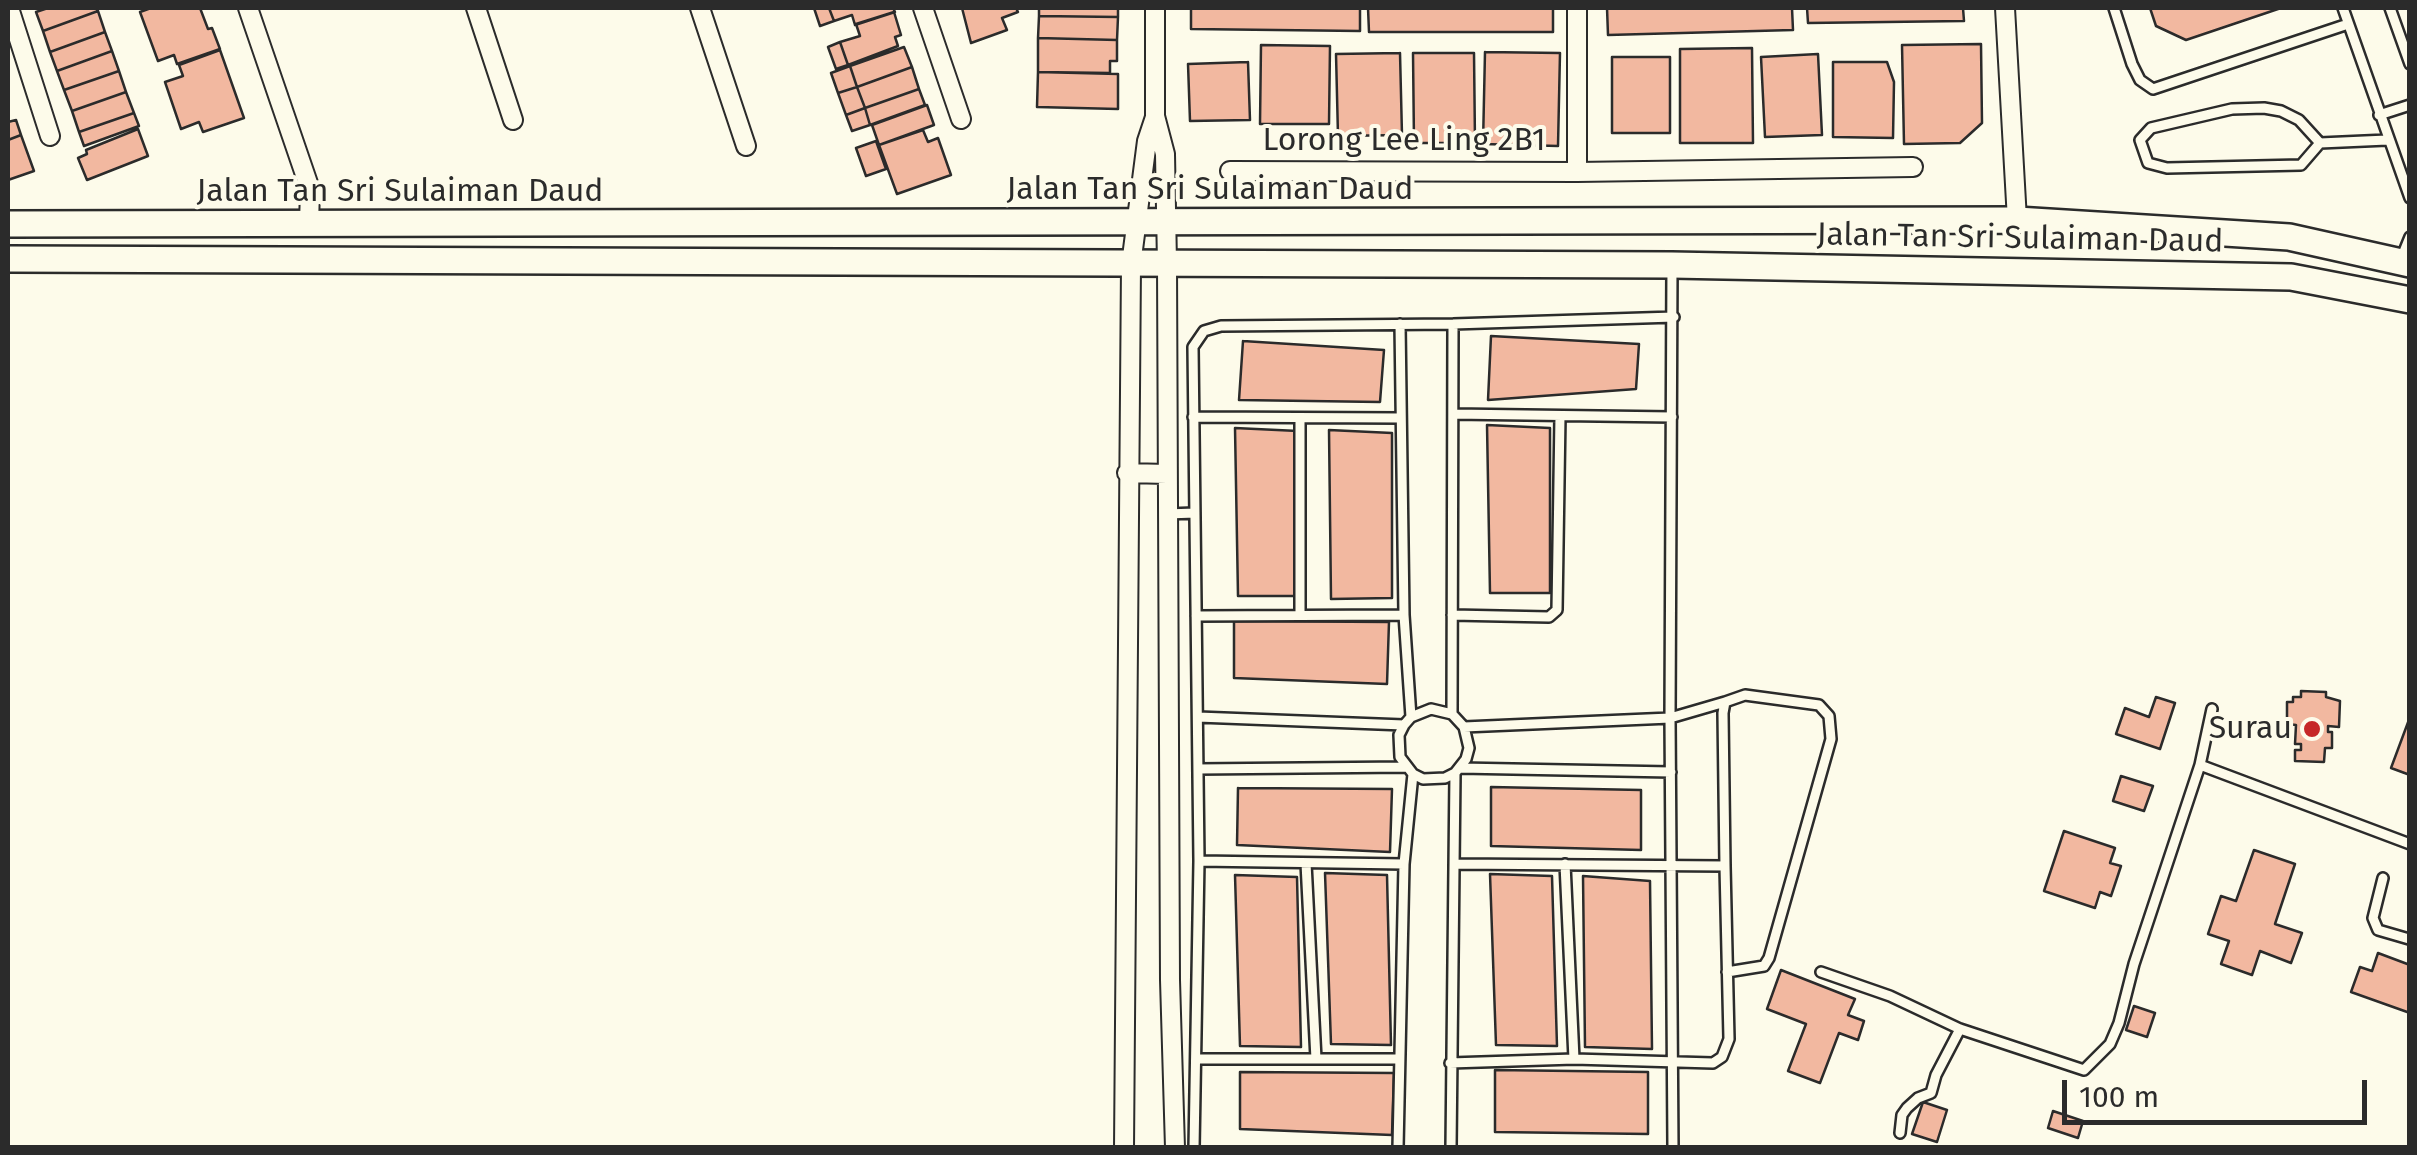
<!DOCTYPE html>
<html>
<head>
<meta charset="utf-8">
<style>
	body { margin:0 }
	#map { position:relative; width:2417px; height:1155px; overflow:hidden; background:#fdfbea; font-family:"Fira Sans",sans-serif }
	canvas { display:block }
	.frame { position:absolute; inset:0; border:10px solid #2b2b2b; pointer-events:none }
	.scale { position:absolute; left:2062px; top:1080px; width:305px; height:45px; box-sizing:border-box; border:5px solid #2b2b2b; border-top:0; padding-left:12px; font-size:30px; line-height:35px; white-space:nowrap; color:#2b2b2b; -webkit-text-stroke:8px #fdfbea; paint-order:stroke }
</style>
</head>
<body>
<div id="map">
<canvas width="2417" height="1155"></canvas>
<div class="frame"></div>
<div class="scale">100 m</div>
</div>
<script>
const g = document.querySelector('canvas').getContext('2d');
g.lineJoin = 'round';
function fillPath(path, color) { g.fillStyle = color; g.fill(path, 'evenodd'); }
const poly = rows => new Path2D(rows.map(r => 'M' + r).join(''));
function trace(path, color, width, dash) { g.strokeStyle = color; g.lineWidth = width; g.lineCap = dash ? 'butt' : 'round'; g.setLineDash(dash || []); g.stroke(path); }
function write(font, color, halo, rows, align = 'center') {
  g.font = font + ' "Fira Sans",sans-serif'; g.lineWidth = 8; g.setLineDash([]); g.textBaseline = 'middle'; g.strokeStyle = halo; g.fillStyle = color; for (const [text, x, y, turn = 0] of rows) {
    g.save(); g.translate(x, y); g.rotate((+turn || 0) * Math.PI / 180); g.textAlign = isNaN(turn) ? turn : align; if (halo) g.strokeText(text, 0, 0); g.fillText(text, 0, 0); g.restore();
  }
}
const building = poly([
	[48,8,96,8,98,11,43,31,36,12,48,8],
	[151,8,203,8,200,8,208,29,212,28,220,49,177,64,174,55,158,61,140,12,151,8],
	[814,8,829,8,834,21,820,26,814,8],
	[829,8,893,8,895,12,855,25,852,15,834,21,829,8],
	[962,8,1016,8,1018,12,1002,18,1007,30,971,43,962,8],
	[1039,8,1118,8,1118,17,1039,16,1039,8],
	[1191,8,1360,8,1360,31,1191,29,1191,8],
	[1368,8,1553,8,1553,32,1369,32,1368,8],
	[1607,8,1792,8,1793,30,1608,35,1607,8],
	[1807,8,1963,8,1964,21,1808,23,1807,8],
	[2150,8,2281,8,2186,40,2156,26,2150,8],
	[98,11,105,32,50,52,43,31,98,11],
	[894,12,901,35,895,37,898,46,848,65,840,42,860,36,856,24,894,12],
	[1039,16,1118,17,1117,40,1038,38,1039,16],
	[105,32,112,51,57,71,50,52,105,32],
	[1038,38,1117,40,1117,61,1110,61,1110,73,1038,72,1038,38],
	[840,42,848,65,836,69,828,47,840,42],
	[1981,44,1982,123,1960,143,1904,144,1902,45,1981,44],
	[1261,45,1330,46,1329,124,1260,124,1261,45],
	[904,47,912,67,857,87,850,66,904,47],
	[1752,48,1753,143,1680,143,1680,49,1752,48],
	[220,50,244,118,203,132,199,122,181,129,165,82,183,76,179,65,220,50],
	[112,51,119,71,64,90,57,71,112,51],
	[1485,52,1560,53,1558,146,1483,144,1485,52],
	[1400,53,1402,135,1338,136,1336,54,1400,53],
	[1413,53,1474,53,1475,143,1414,143,1413,53],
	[1818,54,1822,135,1765,137,1761,57,1818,54],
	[1612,57,1670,57,1670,133,1612,133,1612,57],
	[1248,62,1250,120,1190,121,1188,64,1248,62],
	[1833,62,1887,62,1894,82,1893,138,1833,137,1833,62],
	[850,66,857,87,838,93,831,73,850,66],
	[912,67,919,89,865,108,857,87,912,67],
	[119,71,126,92,72,111,64,90,119,71],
	[1038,72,1118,74,1118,109,1037,107,1038,72],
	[857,87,865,108,846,115,838,93,857,87],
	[919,89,925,105,870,125,865,108,919,89],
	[126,92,134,113,79,132,72,111,126,92],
	[927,105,934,125,879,145,872,125,927,105],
	[865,108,870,125,852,131,846,115,865,108],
	[134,113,139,126,84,146,79,132,134,113],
	[16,120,21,135,8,140,8,122,16,120],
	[138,129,148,156,87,180,78,158,87,154,86,150,138,129],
	[923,130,928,142,938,138,951,175,897,194,879,145,923,130],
	[21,135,34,171,8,180,8,140,21,135],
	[876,141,886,169,866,176,856,148,876,141],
	[1491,336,1639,344,1636,389,1488,400,1491,336],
	[1243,341,1384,350,1380,402,1239,400,1243,341],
	[1487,425,1550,428,1550,593,1490,593,1487,425],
	[1235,428,1298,431,1298,596,1238,596,1235,428],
	[1329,430,1392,433,1392,598,1331,599,1329,430],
	[1234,621,1389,622,1387,684,1234,678,1234,621],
	[2301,691,2326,692,2326,697,2340,701,2339,727,2328,726,2328,732,2332,732,2332,748,2325,748,2324,762,2295,761,2295,750,2301,750,2301,744,2295,744,2296,725,2287,724,2287,702,2293,702,2293,697,2301,697,2301,691],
	[2156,697,2175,703,2160,749,2116,734,2125,708,2149,717,2156,697],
	[2410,717,2410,775,2391,768,2410,717],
	[2121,776,2153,786,2144,811,2113,801,2121,776],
	[1491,787,1641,790,1641,850,1491,846,1491,787],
	[1238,788,1392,789,1390,852,1237,845,1238,788],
	[2064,831,2115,848,2110,863,2121,866,2111,896,2100,892,2095,908,2044,891,2064,831],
	[2254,850,2295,864,2275,924,2302,933,2291,963,2260,951,2252,975,2221,964,2229,941,2208,934,2221,896,2236,901,2254,850],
	[1325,873,1387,875,1391,1045,1331,1044,1325,873],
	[1490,874,1552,876,1557,1046,1496,1045,1490,874],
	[1235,875,1297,877,1301,1047,1240,1046,1235,875],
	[1583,876,1650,881,1652,1049,1585,1047,1583,876],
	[2378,953,2410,965,2410,1013,2351,992,2360,967,2372,971,2378,953],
	[1781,970,1855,999,1848,1015,1864,1021,1858,1040,1839,1033,1820,1083,1788,1071,1806,1024,1767,1009,1781,970],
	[2134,1006,2155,1013,2147,1037,2126,1030,2134,1006],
	[1495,1070,1648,1072,1648,1134,1495,1132,1495,1070],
	[1240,1072,1394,1073,1392,1135,1240,1129,1240,1072],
	[1923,1102,1947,1110,1937,1142,1912,1134,1923,1102],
	[2053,1111,2083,1121,2078,1138,2048,1128,2053,1111]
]);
fillPath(building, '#f2b8a0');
trace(building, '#2b2b2b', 2.5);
const lane = poly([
	[2114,8,2132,64,2140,80,2153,89,2348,24],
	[2343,8,2410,198],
	[2390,8,2410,64],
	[2379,115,2410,105],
	[2320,143,2301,165,2167,168,2148,163,2140,140,2151,128,2232,109,2264,108,2281,111,2299,120,2320,143,2387,140],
	[2401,259,2410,237],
	[1672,265,1670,718,1673,1148],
	[1400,324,1404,615,1411,717],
	[1453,414,1672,417],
	[1193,417,1401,418],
	[1300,419,1300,615],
	[1167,514,1195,513],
	[1452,615,1549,617,1557,610,1560,416],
	[1196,616,1404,615],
	[1452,714,1453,324],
	[1198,717,1404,725],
	[1464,727,1469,748,1466,759,1455,773,1445,778,1423,779,1413,774,1400,757,1399,735,1404,725,1411,717,1431,709,1452,714,1464,727,1670,718,1725,702],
	[2200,765,2410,844],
	[1460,768,1671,772],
	[1198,769,1406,767],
	[1199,861,1404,864],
	[1306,863,1316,1059],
	[1454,864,1725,866],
	[1565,864,1574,1059],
	[2383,878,2373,918,2378,930,2409,939],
	[1821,972,1890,996,1960,1029,2084,1070,2110,1044,2119,1023,2134,964,2200,765,2212,709],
	[1196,1059,1399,1059],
	[1450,1063,1574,1059,1713,1063,1722,1057,1729,1039,1725,866,1723,713,1725,702,1745,695,1819,705,1829,716,1831,739,1769,958,1764,966,1727,972],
	[1900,1133,1902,1115,1907,1108,1918,1098,1931,1093,1936,1075,1960,1029],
	[1194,1148,1199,861,1193,347,1204,331,1221,326,1453,324,1674,317],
	[1398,1148,1404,864,1413,774],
	[1451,1148,1455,773]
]);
const street = poly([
	[9,8,50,136],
	[248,8,310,189,309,225],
	[476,8,513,120],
	[700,8,746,146],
	[923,8,961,119],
	[1155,8,1155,116,1165,154,1167,264,1170,980,1175,1148],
	[1577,8,1577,172],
	[2005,8,2017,220],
	[1230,171,1577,172,1913,167],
	[1127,473,1167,474],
	[1124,1148,1131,265,1147,141,1155,117]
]);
const secondary = poly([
	[8,224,2017,220,2289,237,2410,264],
	[8,259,1672,265,2291,277,2410,300]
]);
trace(lane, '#2b2b2b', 14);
trace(street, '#2b2b2b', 22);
trace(secondary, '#2b2b2b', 30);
trace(lane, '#fdfbea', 9);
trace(street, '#fdfbea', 18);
trace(secondary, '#fdfbea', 25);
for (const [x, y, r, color] of [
	[2312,729,10,"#c62828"]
]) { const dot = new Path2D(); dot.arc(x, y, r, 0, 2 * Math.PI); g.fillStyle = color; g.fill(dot); trace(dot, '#fdfbea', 4); }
write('32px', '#2b2b2b', '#fdfbea', [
	["Lorong Lee Ling 2B1",1404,141],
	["Jalan Tan Sri Sulaiman Daud",1210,190],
	["Jalan Tan Sri Sulaiman Daud",400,192],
	["Jalan Tan Sri Sulaiman Daud",2020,239,1]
]);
write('32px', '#2b2b2b', '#fdfbea', [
	["Surau",2292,729]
], 'right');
</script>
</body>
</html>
